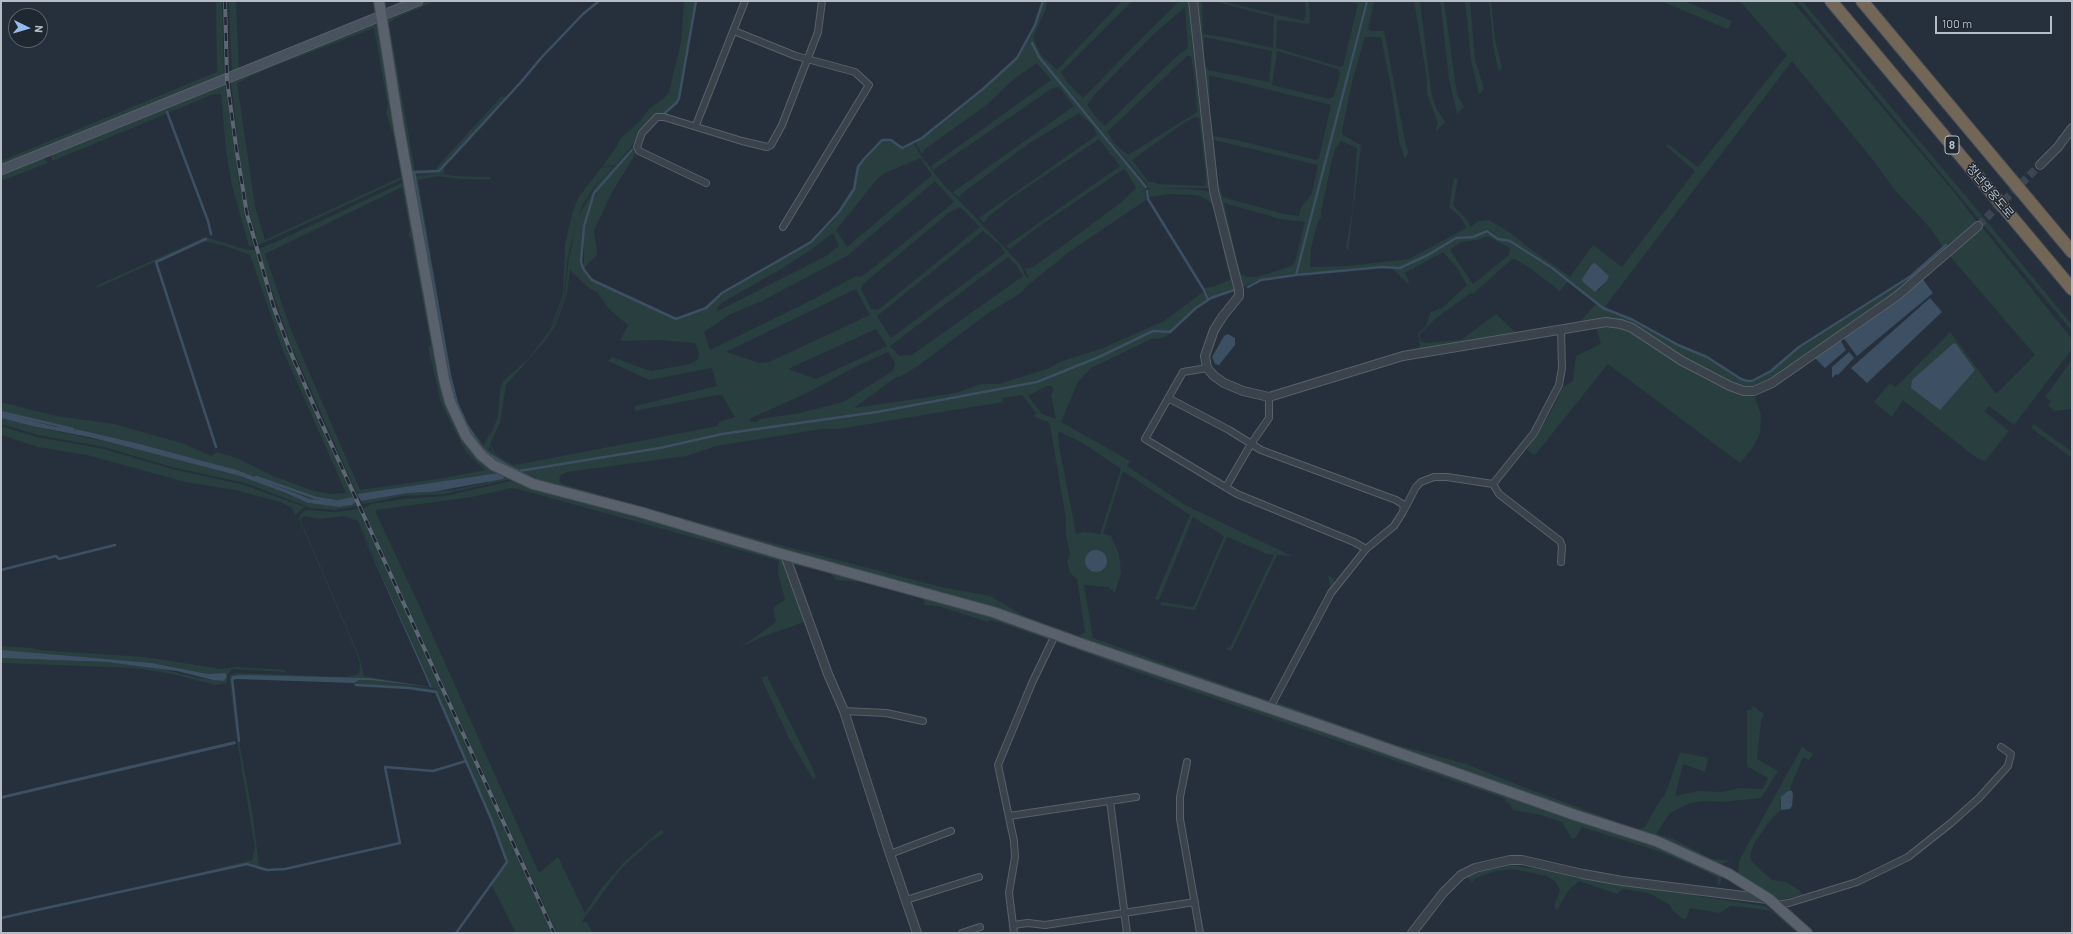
<!DOCTYPE html>
<html>
<head>
<meta charset="utf-8">
<style>
	body { margin:0 }
	#map { position:relative; width:2073px; height:934px; overflow:hidden; background:#26303c; font-family:Barlow,sans-serif }
	canvas { display:block }
	.frame { position:absolute; inset:0; border:2px solid #b6bdc7; pointer-events:none }
	.north { position:absolute; left:8px; top:8px; width:40px; height:40px; box-sizing:border-box; background:#1f2731; border:1px solid #5b636d; border-radius:50%; rotate:95deg; font-size:11px; font-weight:700; line-height:16px; text-align:center; color:#b6bdc7 }
	.north::after { content:''; display:block; margin:auto; width:14px; height:18px; background:#93bbef; clip-path:polygon(50% 0,100% 100%,50% 72%,0 100%) }
	.scale { position:absolute; left:1935px; top:16px; width:117px; height:18px; box-sizing:border-box; border:2px solid #b6bdc7; border-top:0; padding-left:5px; font-size:12px; line-height:14px; white-space:nowrap; color:#b6bdc7; -webkit-text-stroke:3px #1f2731; paint-order:stroke }
</style>
</head>
<body>
<div id="map">
<canvas width="2073" height="934"></canvas>
<div class="frame"></div>
<div class="north">N</div>
<div class="scale">100 m</div>
</div>
<script>
const g = document.querySelector('canvas').getContext('2d');
g.lineJoin = 'round';
function fillPath(path, color) { g.fillStyle = color; g.fill(path, 'evenodd'); }
const poly = rows => new Path2D(rows.map(r => 'M' + r).join(''));
function trace(path, color, width, dash) { g.strokeStyle = color; g.lineWidth = width; g.lineCap = dash ? 'butt' : 'round'; g.setLineDash(dash || []); g.stroke(path); }
function write(font, color, halo, rows, align = 'center') {
  g.font = font + ' Barlow,"Noto Sans KR",sans-serif'; g.lineWidth = 3; g.setLineDash([]); g.textBaseline = 'middle'; g.strokeStyle = halo; g.fillStyle = color; for (const [text, x, y, turn = 0] of rows) {
    g.save(); g.translate(x, y); g.rotate((+turn || 0) * Math.PI / 180); g.textAlign = isNaN(turn) ? turn : align; if (halo) g.strokeText(text, 0, 0); g.fillText(text, 0, 0); g.restore();
  }
}
fillPath(poly([
	[216,1,222,1,224,77,1,167,1,161,217,72],
	[229,1,236,1,239,70,232,73],
	[426,1,436,1,396,18,389,23,415,171,413,172,414,176,411,176,386,20],
	[696,1,681,88,676,102,664,113,650,120,631,147,615,165,602,167,617,146,621,138,639,122,649,109,664,98,669,92,681,42,684,2],
	[1043,1,1047,1,1046,9,1033,37,1041,55,1057,70,1122,1,1132,1,1061,72,1066,81,1083,98,1179,1,1191,1,1211,185,1210,188,1148,188,1147,184,1039,57,1031,42,1035,53,1146,185,1146,189,1135,195,1145,190,1146,200,1069,252,1027,286,1021,293,991,311,918,366,901,376,895,378,854,408,956,393,981,384,999,384,1047,369,1060,362,1103,348,1164,321,1203,292,1206,300,1169,332,1153,331,1099,357,1037,382,877,412,722,434,660,448,519,470,509,466,487,452,490,450,493,453,513,465,520,464,718,426,719,422,735,417,722,395,717,395,634,411,635,406,717,386,712,368,649,380,608,361,612,357,651,371,690,364,698,359,699,353,695,343,657,340,620,341,628,325,609,309,597,292,590,289,570,270,567,293,556,325,544,342,506,385,500,423,490,444,494,451,501,457,493,452,489,444,489,449,486,451,481,446,468,425,484,445,495,423,490,434,490,437,498,416,500,389,503,381,529,358,550,330,556,321,565,294,569,256,572,246,575,228,568,256,564,294,555,321,550,330,563,294,565,245,572,214,578,198,601,168,614,166,596,184,582,206,579,215,597,184,631,149,593,193,583,226,581,263,583,271,592,280,676,320,706,309,723,294,811,242,833,221,847,201,854,189,859,168,864,159,882,141,887,140,891,140,902,148,913,142,922,157,943,184,1006,249,1021,266,1027,278,1032,273,1028,276,1025,269,1033,267,1079,234,1119,204,1136,188,1128,174,1124,169,1038,227,1010,249,1006,246,1120,166,1099,139,1017,194,988,217,984,223,979,218,1097,135,1093,126,1079,113,1028,144,960,195,959,198,953,192,1074,106,1059,87,1051,89,933,170,931,166,1051,80,1037,63,1015,78,988,104,925,149,922,154,914,141,923,138,937,128,984,90,1018,58,1035,25],
	[1185,7,1188,48,1177,56,1105,126,1095,116,1087,105,1095,94,1154,34],
	[1187,56,1191,56,1195,80,1197,112,1128,155,1115,144,1107,132],
	[1199,117,1206,179,1205,186,1159,184,1148,181,1132,160,1181,125,1193,118],
	[920,158,932,175,847,247,836,230,878,178,885,173],
	[935,181,954,202,868,272,860,277,856,276,814,299,710,350,704,332,729,315,762,301,847,256],
	[960,207,980,227,878,310,871,309,861,289,863,284,950,212],
	[983,231,1001,246,1005,253,891,338,877,316],
	[833,233,839,246,826,256,716,312,720,304,786,266,812,249],
	[1008,257,1017,266,1023,276,912,355,899,356,890,346],
	[856,289,870,315,769,362,759,363,726,352],
	[876,329,887,346,816,379,788,369],
	[888,352,895,363,893,371,843,402,800,413,760,419,757,422,751,422,749,419,805,394,857,366],
	[1194,1,1202,1,1203,34,1224,37,1273,48,1274,17,1213,1,1222,1,1303,21,1306,16,1305,1,1309,1,1310,22,1308,24,1279,20,1277,22,1276,48,1340,67,1343,66,1358,4,1348,1,1365,1,1322,177,1295,274,1261,279,1241,288,1216,190],
	[1204,37,1272,51,1269,82,1208,70,1205,65,1204,55],
	[1277,51,1338,69,1340,74,1334,96,1329,99,1272,85],
	[1209,75,1331,105,1319,158,1316,160,1237,140,1213,136,1210,114],
	[1214,140,1318,165,1312,193,1301,208,1299,216,1284,214,1223,197,1218,183],
	[1224,203,1280,219,1305,222,1296,258,1292,266,1257,277,1249,277,1242,275,1239,270],
	[1368,1,1374,1,1368,29,1371,31,1384,31,1406,146,1409,152,1405,159,1399,141,1392,93,1381,37,1365,37,1352,82,1342,131,1343,135,1361,145,1348,252,1346,247,1353,208,1357,148,1341,141,1335,149,1332,160,1321,212,1321,217,1318,222,1311,248,1310,267,1346,266,1409,259,1466,228,1462,219,1449,207,1454,178,1458,179,1453,205,1466,219,1471,227,1478,221,1489,220,1509,232,1531,249,1570,277,1593,245,1622,267,1695,171,1666,146,1668,144,1698,167,1787,55,1740,1,1792,1,1954,192,1979,225,1910,284,1760,388,1741,389,1684,359,1628,324,1576,326,1596,304,1616,315,1632,320,1677,345,1707,358,1741,380,1752,381,1771,371,1800,348,1912,277,1947,246,1946,244,1943,247,1931,229,1894,189,1873,160,1792,61,1604,308,1555,269,1510,240,1501,240,1491,231,1486,229,1473,236,1456,237,1429,254,1401,267,1382,266,1297,274],
	[1592,264,1609,276,1607,281,1598,291,1588,269],
	[1414,1,1420,1,1431,91,1436,108,1445,122,1435,132,1438,123,1427,94,1427,79],
	[1440,1,1444,1,1457,95,1464,107,1457,114,1449,79],
	[1465,1,1470,1,1475,59,1484,89,1479,95,1471,60],
	[1489,1,1491,1,1495,40,1502,68,1499,72,1494,51],
	[1661,1,1684,1,1732,21,1728,29],
	[1797,1,1802,1,1985,219,2072,325,2072,331],
	[373,24,377,25,379,29,405,178,257,246,243,183,231,82],
	[374,28,388,107,386,112,394,138,401,177,265,240,255,206,237,83,267,69],
	[225,82,239,183,253,246,249,246,232,186,226,150,221,94,211,95,168,113,166,111,166,114,52,161,51,155],
	[506,96,439,170,435,169,501,97],
	[497,109,490,119,444,168,444,173,447,174,437,173,415,175,415,173,440,171],
	[633,151,636,153,611,194,594,231,597,255,584,268,584,227,590,204,599,188],
	[44,158,48,163,1,181,1,175],
	[437,173,454,176,491,177,490,180,461,179,437,176,418,180,454,391,435,292,450,376,456,399,463,418,484,452,472,439,450,392,411,178,414,176,433,283,415,176],
	[406,181,460,429,502,473,441,483,357,494,290,343,258,249,278,241],
	[402,187,410,230,408,236,411,238,431,345,428,347,441,403,462,445,468,454,485,470,444,478,360,490,291,330,265,254],
	[1155,188,1188,189,1207,191,1212,194,1237,290,1209,298,1205,288,1215,286,1230,280,1213,205,1206,199,1197,195,1169,194,1149,197,1148,189],
	[1981,226,2072,339,2072,349,2014,425,1989,406,1984,411,2009,431,1985,461,1978,459,1903,400,1892,417,1874,402,1890,383,1896,387,1950,332,1996,394,2035,355,1949,255],
	[1487,231,1498,240,1510,242,1516,246,1568,281,1560,291,1530,268,1515,259,1512,259,1473,294,1471,293,1435,319,1420,334,1420,341,1425,343,1461,340,1496,314,1518,335,1418,351,1420,344,1418,334,1426,326,1431,312,1442,308,1467,285,1457,268,1443,252,1405,273,1409,281,1407,283,1391,267,1400,269,1407,267,1456,239,1473,238],
	[1487,236,1510,248,1509,255,1473,284,1450,250,1461,242,1477,240],
	[205,237,247,250,255,250,290,354,354,497,333,501,310,499,237,470,140,444,80,430,52,426,1,412,1,402,56,416,114,424,185,444,211,456,217,452,239,459,273,476,311,490,329,494,346,493,282,348,250,255,226,246,203,241,205,239,99,287,95,290,98,285],
	[1604,325,1621,328,1638,337,1697,375,1733,392,1755,397,1761,415,1760,433,1754,446,1740,463,1608,364,1535,455,1527,450,1552,410,1563,387,1573,381,1576,356,1601,344,1596,327],
	[1154,332,1170,333,1163,338,1151,339,1091,368,1078,382,1061,422,1130,461,1127,466,1185,505,1292,556,1277,555,1232,650,1228,650,1225,648,1230,647,1274,555,1267,554,1227,537,1195,610,1160,605,1162,602,1192,607,1194,606,1224,536,1193,517,1159,600,1155,599,1190,515,1123,471,1103,534,1111,536,1119,554,1121,572,1115,593,1108,587,1084,585,1093,638,1270,701,1330,586,1328,575,1334,579,1334,583,1269,706,971,601,538,480,521,474,519,471,661,449,722,435,877,413,1038,383,1099,358],
	[1047,386,1052,386,1053,391,1051,395,1056,419,1042,414,1028,396],
	[1022,395,1036,413,1033,416,1048,422,1050,425,1066,519,1066,535,1070,554,1067,561,1070,573,1077,579,1085,632,1079,636,1024,616,990,596,941,587,765,541,583,490,562,484,559,480,561,475,567,472,686,456,716,446,822,429,838,429,1003,402,1002,398],
	[1058,431,1083,443,1121,469,1100,534,1084,532,1076,534,1059,446],
	[1101,550,1108,560,1098,572,1089,570],
	[2072,360,2072,409,2055,411,2048,406,2051,401,2045,397],
	[1,418,32,426,103,441,240,476,286,493,308,503,339,507,352,505,357,501,358,506,335,510,311,508,245,483,172,467,104,447,38,435,1,424],
	[2034,424,2072,452,2072,458,2031,428],
	[1,426,37,437,104,449,172,469,244,485,305,507,295,515,292,508,280,502,235,490,185,482,87,455,38,447,1,435],
	[505,476,511,479,445,494,402,496,363,504,361,501,408,493,432,492,457,489,485,483],
	[515,480,785,558,807,621,759,638,740,648,776,622,773,610,775,606,785,600,778,572,779,561,518,489,511,488,472,497,376,510,376,513,419,605,539,873,558,857,585,913,600,890,624,862,662,829,664,833,651,841,620,870,582,921,583,923,586,921,593,933,557,933,363,509,371,504,403,499,445,496],
	[359,509,552,933,516,933,491,884,507,862,493,821,436,692,409,687,354,685,353,683,359,680,370,680,432,689,437,688,432,687,358,521,344,516,319,519,304,516,300,519,359,656,364,676,431,687,369,678,232,676,231,686,238,741,239,741,253,817,259,866,247,864,112,894,1,917,33,909,144,886,252,860,255,848,237,740,231,692,230,675,239,673,345,677,359,674,360,665,357,654,299,519,301,514,306,510,336,512],
	[789,560,958,605,1052,636,1050,640,1001,623,990,620,988,622,938,606,925,605,924,600,918,597,861,582,836,580,831,574,789,563],
	[1056,637,1636,839,1721,875,1721,882,1717,887,1718,880,1717,877,1687,863,1655,850,1582,827,1576,837,1572,839,1562,822,1537,814,1513,810,1510,804,1505,801,1506,799,1140,673,1054,641],
	[1,646,33,648,37,650,145,657,221,669,237,667,285,670,286,672,232,669,227,676,227,683,215,685,172,674,136,668,1,663,2,658,106,662,158,668,199,678,223,681,225,673,208,674,152,663,3,651,1,650],
	[767,676,812,767,816,778,813,779,789,738,761,678],
	[1276,702,1394,744,1466,764,1526,788,1639,830,1645,827,1657,805,1665,795,1680,752,1708,758,1705,772,1683,764,1675,796,1699,791,1722,792,1739,788,1763,789,1768,778,1748,767,1747,763,1747,710,1751,710,1753,706,1764,714,1761,720,1757,759,1778,771,1761,798,1722,802,1703,801,1690,803,1670,813,1657,832,1657,834,1673,839,1712,859,1731,861,1720,864,1274,705],
	[1802,747,1813,754,1809,760,1803,757,1790,788,1792,791,1788,791,1780,802,1781,810,1772,818,1755,842,1750,854,1751,861,1772,880,1786,882,1799,890,1803,895,1779,900,1744,881,1739,876,1738,868,1740,859],
	[1503,864,1559,872,1584,879,1765,906,1792,925,1793,929,1771,911,1752,908,1731,906,1720,913,1690,908,1686,919,1682,918,1673,911,1670,905,1649,893,1623,889,1617,894,1579,881,1568,891,1557,910,1555,908,1555,904,1560,890,1555,881,1546,876,1514,869,1495,871,1476,878,1472,882,1466,876,1473,872]
]), '#293e3e');
fillPath(poly([
	[1595,263,1609,276,1607,281,1595,292,1583,282,1582,279,1592,264],
	[1922,278,1933,293,1857,356,1842,336],
	[1930,298,1942,312,1867,383,1851,368],
	[1228,334,1235,338,1235,345,1219,365,1215,364,1212,357,1224,336],
	[1839,338,1846,350,1825,368,1814,357],
	[1954,343,1956,344,1975,370,1940,410,1911,388,1912,380],
	[1849,352,1854,358,1838,375,1836,374,1832,378,1832,367],
	[1,412,52,426,80,430,140,444,237,470,310,499,333,501,353,497,357,501,352,505,339,507,308,503,286,493,240,476,89,437,32,426,1,418],
	[499,473,504,477,503,479,432,492,408,493,361,501,357,494],
	[357,521,432,687,437,688,370,680,359,680,354,683,236,679,231,681,232,676,243,675,369,678,430,687],
	'1085 561a11 11 0 1 1 22 0a11 11 0 1 1-22 0Z',
	[1,650,152,663,208,674,225,673,227,676,224,681,213,680,177,671,106,662,1,658],
	[235,741,236,744,1,799,1,796],
	[1788,791,1792,791,1793,794,1792,806,1790,809,1781,810,1781,797]
]), '#3d4f63');
trace(poly([
	[599,1,583,14,541,58,521,82,439,171,414,172,450,376,457,403,467,425,481,447,489,454,508,466,519,471,660,448,722,434,877,412,1037,382,1099,357,1153,331,1170,332,1196,308,1211,298,1234,290],
	[1032,43,1039,57,1146,187],
	[167,112,208,221,211,234],
	[665,113,677,102,679,98,696,1],
	[632,150,594,193,584,226,581,262,584,270,592,280,676,319,706,308,722,293,811,242,839,212,854,189,858,167,864,159,882,140,891,140,902,148,922,138,983,89,1017,58,1035,25,1043,1],
	[1147,191,1148,199,1204,290,1208,300],
	[206,239,156,262,216,447],
	[1296,275,1382,267,1400,268,1428,255,1456,238,1473,237,1487,231,1498,239,1510,241,1552,268,1603,308,1633,320,1678,345,1707,357,1741,379,1747,381,1752,381,1771,371,1799,347,1911,276,1946,245],
	[1248,287,1261,280,1296,275,1367,1],
	[1,412,73,429],
	[256,477,316,498,335,501],
	[1,570,56,556,59,559,115,545],
	[232,679,239,741],
	[356,685,409,688,436,692,492,821,507,862,456,933],
	[1,918,247,864,267,870,285,869,400,843,385,767,433,771,466,761]
]), '#3d4f63', 2.5);
trace(poly([
	[1978,226,2040,165]
]), '#3c4551', 8, [8, 4]);
const minor = poly([
	[734,31,796,56,855,72,869,85,783,227],
	[696,125,745,1],
	[706,183,639,151,637,147,642,133,657,117,664,117,742,141,767,147,771,145,782,125,818,32,822,1],
	[1207,368,1183,372,1145,439,1237,494,1354,542,1366,549],
	[1168,398,1229,430,1261,450,1396,500,1404,505,1403,512,1394,526,1366,549,1331,593,1270,708],
	[1226,487,1251,444,1269,418,1269,397],
	[1404,510,1416,487,1421,482,1434,477,1447,477,1493,484],
	[1561,562,1562,546,1560,541,1499,494,1493,484,1534,433,1559,385,1562,368,1561,330],
	[844,711,886,713,923,721],
	[1187,762,1180,797,1180,819,1200,933],
	[1110,801,1127,933],
	[1009,816,1136,797],
	[890,854,951,831],
	[906,900,979,877],
	[1776,905,1789,903,1857,882,1908,857,1951,823,1979,798,2008,766,2011,754,2001,747],
	[1013,925,1028,923,1045,925,1195,902],
	[962,933,980,927],
	[1014,933,1009,893,1015,857,1014,841,998,765,1032,683,1055,635]
]);
const tertiary = poly([
	[1193,1,1214,191,1239,290,1239,296,1223,316,1214,330,1205,356,1207,368,1214,376,1224,383,1243,391,1269,397,1403,356,1606,322,1621,324,1632,328,1682,361,1730,386,1744,391,1754,391,1772,383,1897,296,1978,226],
	[2040,165,2058,147,2072,128],
	[785,555,828,674,844,711,890,854,917,933],
	[1412,933,1443,893,1461,875,1475,868,1510,860,1522,860,1583,874,1622,881,1768,899]
]);
const secondary = poly([
	[1,170,418,1]
]);
const primary = poly([
	[379,1,399,128,444,379,450,402,466,436,481,455,493,465,533,484,640,512,785,555,993,612,1082,644,1331,729,1575,815,1656,841,1729,874,1769,899,1807,933]
]);
const motorway = poly([
	[1831,1,2072,289],
	[1862,1,2072,252]
]);
trace(minor, '#58606a', 8);
trace(tertiary, '#58606a', 10);
trace(secondary, '#58606a', 11);
trace(primary, '#434b55', 12);
trace(motorway, '#454d57', 14);
trace(minor, '#3a424c', 6);
trace(tertiary, '#3a424c', 8);
trace(secondary, '#48525f', 9);
trace(primary, '#58616c', 10);
trace(motorway, '#726657', 12);
const rail = poly([
	[225,1,227,80,237,153,247,214,274,308,291,353,317,413,554,933]
]);
trace(rail, '#5c6773', 4);
trace(rail, '#1f2731', 2.5, [8]);
for (const [x, y, w] of [
	[1952,145,14]
]) { const box = new Path2D(); box.roundRect(x - w / 2, y - 9, w, 18, 3); g.fillStyle = '#1f2731'; g.fill(box); trace(box, '#b6bdc7', 1); }
write('bold 11px', '#b6bdc7', null, [
	["8",1952,145]
]);
write('12px', '#b6bdc7', '#1f2731', [
	["청년영웅도로",1990,191,50]
]);
</script>
</body>
</html>
